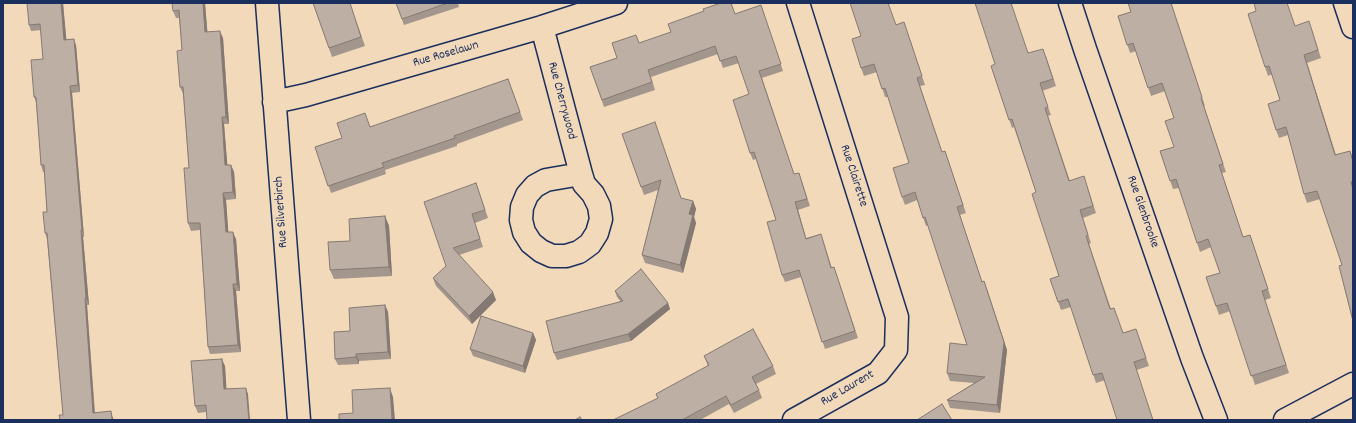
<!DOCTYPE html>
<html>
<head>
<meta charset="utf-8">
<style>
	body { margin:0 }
	#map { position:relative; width:1356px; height:423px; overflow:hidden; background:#f2d9ba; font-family:Dekko,sans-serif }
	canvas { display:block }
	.frame { position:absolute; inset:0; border:4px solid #1b2f5e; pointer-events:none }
</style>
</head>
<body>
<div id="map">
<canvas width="1356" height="423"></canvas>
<div class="frame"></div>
</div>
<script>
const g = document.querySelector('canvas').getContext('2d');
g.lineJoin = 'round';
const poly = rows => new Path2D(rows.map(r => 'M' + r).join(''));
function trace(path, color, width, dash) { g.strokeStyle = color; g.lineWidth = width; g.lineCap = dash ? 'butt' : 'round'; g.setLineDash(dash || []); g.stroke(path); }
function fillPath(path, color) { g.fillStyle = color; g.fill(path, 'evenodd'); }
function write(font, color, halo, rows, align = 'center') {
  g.font = font + ' Dekko,sans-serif'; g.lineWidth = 4; g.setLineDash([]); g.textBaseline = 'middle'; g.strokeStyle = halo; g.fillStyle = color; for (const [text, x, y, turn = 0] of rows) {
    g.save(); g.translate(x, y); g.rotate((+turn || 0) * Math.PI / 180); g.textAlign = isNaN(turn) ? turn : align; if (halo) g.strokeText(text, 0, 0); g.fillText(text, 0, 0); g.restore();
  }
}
const minor = poly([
	[267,3,299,420],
	[1070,3,1085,49,1192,358,1216,420],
	[1345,3,1353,27],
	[542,27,581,174],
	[274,102,306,95,542,27,616,3],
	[581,174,584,184,593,194,599,206,601,219,597,233,590,244,579,252,566,256,552,256,541,251,531,243,524,232,521,220,522,207,527,195,535,186,546,180,581,174],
	[794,420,878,373,896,350,897,317,798,3],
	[1285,420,1353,384]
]);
trace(minor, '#1b2f5e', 25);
trace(minor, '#f2d9ba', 22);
fillPath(poly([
	[63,3,66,39,76,45,80,92,72,93,84,237,83,237,89,305,87,305,95,412,113,418,63,415,47,239,45,233,47,212,44,172,43,172,41,165,36,102,34,97,43,59,41,30,31,31,29,25],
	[205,3,207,32,223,38,229,124,224,124,227,165,231,165,234,172,236,199,226,200,228,232,236,239,240,291,236,291,241,352,210,354,208,347,200,230,191,231,188,223,189,168,183,94,180,87,182,50,179,18,176,18,173,11],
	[313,3,350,3,365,46,332,57],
	[396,3,458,3,459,7,404,25],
	[1171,3,1205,106,1204,106,1226,172,1222,173,1243,237,1250,235,1271,298,1265,300,1289,373,1255,385,1230,311,1219,315,1206,277,1220,273,1211,247,1200,252,1179,188,1173,189,1160,151,1174,147,1174,118,1165,91,1151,96,1136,51,1130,53,1118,16,1131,12],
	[761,5,783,71,762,78,794,174,799,173,810,206,798,210,806,238,821,234,832,268,834,267,858,338,825,349,801,277,785,282,782,275,776,220,756,159,753,160,750,153,749,94,739,63,723,68,718,54,651,77,655,90,604,107,590,67,617,58,639,43,671,32,735,14],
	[904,22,925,85,920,86,942,152,945,151,966,213,960,215,982,282,987,289,1007,350,1000,413,950,408,947,400,974,383,950,381,947,373,967,345,928,225,926,226,917,200,905,205,902,197,909,163,888,97,885,97,877,72,864,76,861,68,861,36],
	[1295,26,1312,30,1321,58,1307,63,1336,155,1350,151,1353,159,1353,322,1339,266,1342,265,1320,199,1307,203,1304,194,1288,135,1279,138,1276,130,1280,100,1272,74,1268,76,1265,67],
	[1028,53,1046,56,1056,86,1042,91,1051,115,1048,116,1070,181,1084,176,1096,213,1083,218,1091,243,1089,244,1111,309,1123,333,1136,329,1149,366,1096,383,1071,307,1061,310,1050,279,1059,276,1036,192,1014,127,1012,128,991,66],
	[508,79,523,120,457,144,457,146,385,170,386,174,331,193,315,147,342,138,370,127],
	[622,134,681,198,693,201,696,209,694,217,696,223,683,273,645,263,642,255,658,190,644,195],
	[476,183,488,218,475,223,483,247,459,255,496,300,472,324,436,286,433,278,446,266],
	[385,216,389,226,392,276,334,279,330,270,350,241],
	[615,291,668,303,670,309,631,341,557,360,554,353,621,302,617,297],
	[385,305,388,312,391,359,359,361,359,364,338,365,335,359,350,331],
	[533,333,536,340,525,373,473,356,470,349],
	[704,356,773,366,776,374,756,384,759,390,762,398,734,413,729,404,700,420,613,420,658,399,656,394,708,366],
	[225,366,226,389,248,394,206,412,198,413,195,406]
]), '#a3968d');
fillPath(poly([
	[61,3,63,3,67,46,64,40],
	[203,3,205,3,208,39,205,32],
	[220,31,223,38,229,124,226,117],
	[74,39,76,45,80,92,78,85],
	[1304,55,1307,63,1338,163,1335,155],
	[70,86,72,93,84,237,82,230],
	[222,117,224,124,228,172,225,165],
	[231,165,234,172,236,199,233,192],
	[223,193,226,200,229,240,226,232],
	[693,201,696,209,694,217,696,223,683,273,680,265,689,214],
	[795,202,798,210,808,246,806,239],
	[385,216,389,226,392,276,389,267],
	[81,230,83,237,89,305,86,298],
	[233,232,236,239,240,291,237,284],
	[984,281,1007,350,1000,413,997,405],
	[233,284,236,291,241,352,238,345],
	[493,292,496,300,472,324,469,316],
	[85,298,87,305,95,419,93,413],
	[668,303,670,309,631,341,628,334],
	[385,305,388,312,391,359,388,352],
	[533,333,536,340,525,373,523,366],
	[356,354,359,361,359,364,356,357],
	[222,359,225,366,227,396,224,389],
	[246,388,248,394,250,420,249,420],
	[390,388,393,397,395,420,392,420],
	[111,411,113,418,114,420,112,420]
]), '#847a73');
const building = poly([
	[27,3,61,3,64,40,74,39,78,85,70,86,82,230,81,230,86,298,85,298,93,413,111,411,112,420,60,420,59,415,63,415,47,233,45,233,43,212,47,212,44,165,41,165,36,97,34,97,31,60,43,59,40,24,29,25,27,3],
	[172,3,203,3,205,32,220,31,226,117,222,117,225,165,231,165,233,192,223,193,226,232,233,232,237,284,233,284,238,345,208,347,200,223,188,223,184,168,189,168,183,87,180,87,177,51,182,50,179,10,173,11,172,3],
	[313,3,350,3,361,37,329,48,313,3],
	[396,3,448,3,402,19,396,3],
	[721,3,731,3,735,14,761,5,781,64,759,71,794,174,799,173,807,199,795,202,806,239,821,234,831,268,834,267,855,331,822,342,799,270,782,275,767,222,776,220,754,152,750,153,733,100,749,94,736,56,720,61,715,46,648,70,652,82,602,100,590,67,617,58,612,43,636,35,639,43,671,32,668,24,704,11,703,9,721,3],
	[850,3,888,3,896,25,904,22,922,76,917,78,942,152,945,151,963,205,957,207,982,282,984,281,1004,342,997,405,947,400,985,377,947,373,950,343,967,345,925,217,923,218,915,192,902,197,893,168,909,163,885,88,882,89,874,64,861,68,852,39,861,36,850,3],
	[975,3,1011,3,1028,53,1043,49,1053,79,1040,83,1048,107,1045,108,1069,181,1084,176,1093,206,1080,210,1088,235,1086,236,1110,309,1114,308,1123,333,1136,329,1146,358,1134,362,1153,420,1117,420,1102,373,1093,375,1068,299,1058,302,1050,279,1059,276,1032,194,1036,192,1012,119,1009,120,991,66,995,64,975,3],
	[1128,3,1171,3,1202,97,1201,98,1223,164,1219,165,1243,237,1250,235,1268,289,1262,291,1286,365,1251,376,1227,303,1216,306,1206,277,1220,273,1208,239,1197,243,1176,179,1170,181,1160,151,1174,147,1165,121,1174,118,1162,83,1148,88,1133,43,1127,45,1118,16,1131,12,1128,3],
	[1254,3,1287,3,1295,26,1309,21,1318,50,1304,55,1335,155,1350,151,1353,162,1353,181,1351,182,1353,189,1353,321,1339,266,1342,265,1317,191,1304,194,1286,127,1276,130,1268,104,1280,100,1269,66,1265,67,1248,14,1256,11,1254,3],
	[508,79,520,112,454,136,455,138,382,163,384,167,328,186,315,147,342,138,337,123,365,113,370,127,508,79],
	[655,122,681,198,693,201,689,214,693,215,680,265,642,255,661,180,641,187,622,134,655,122],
	[476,183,485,210,472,214,480,239,453,248,493,292,469,316,433,278,446,266,424,202,476,183],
	[385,216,389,267,330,270,328,242,350,241,349,219,385,216],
	[641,269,668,303,628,334,554,353,546,321,623,301,615,291,641,269],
	[385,305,388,352,356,354,356,357,335,359,334,332,350,331,349,308,385,305],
	[481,316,533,333,523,366,470,349,481,316],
	[753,329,773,366,752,377,759,390,731,405,726,396,682,420,613,420,658,398,656,394,709,365,704,356,753,329],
	[222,359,224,389,246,388,249,420,207,420,206,405,195,406,191,361,222,359],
	[390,388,392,420,339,420,339,414,353,413,352,390,390,388],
	[942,404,952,420,917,420,942,404],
	[580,417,582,420,575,420,580,417]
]);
fillPath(building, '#bdafa4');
trace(building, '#847a73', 1);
write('13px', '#1b2f5e', '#f2d9ba', [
	["Rue Roselawn",446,55,-16],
	["Rue Cherrywood",561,101,75],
	["Rue Clairette",853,176,72],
	["Rue Silverbirch",282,212,-94],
	["Rue Glenbrooke",1142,212,71],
	["Rue Laurent",848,389,-30]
]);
</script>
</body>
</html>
